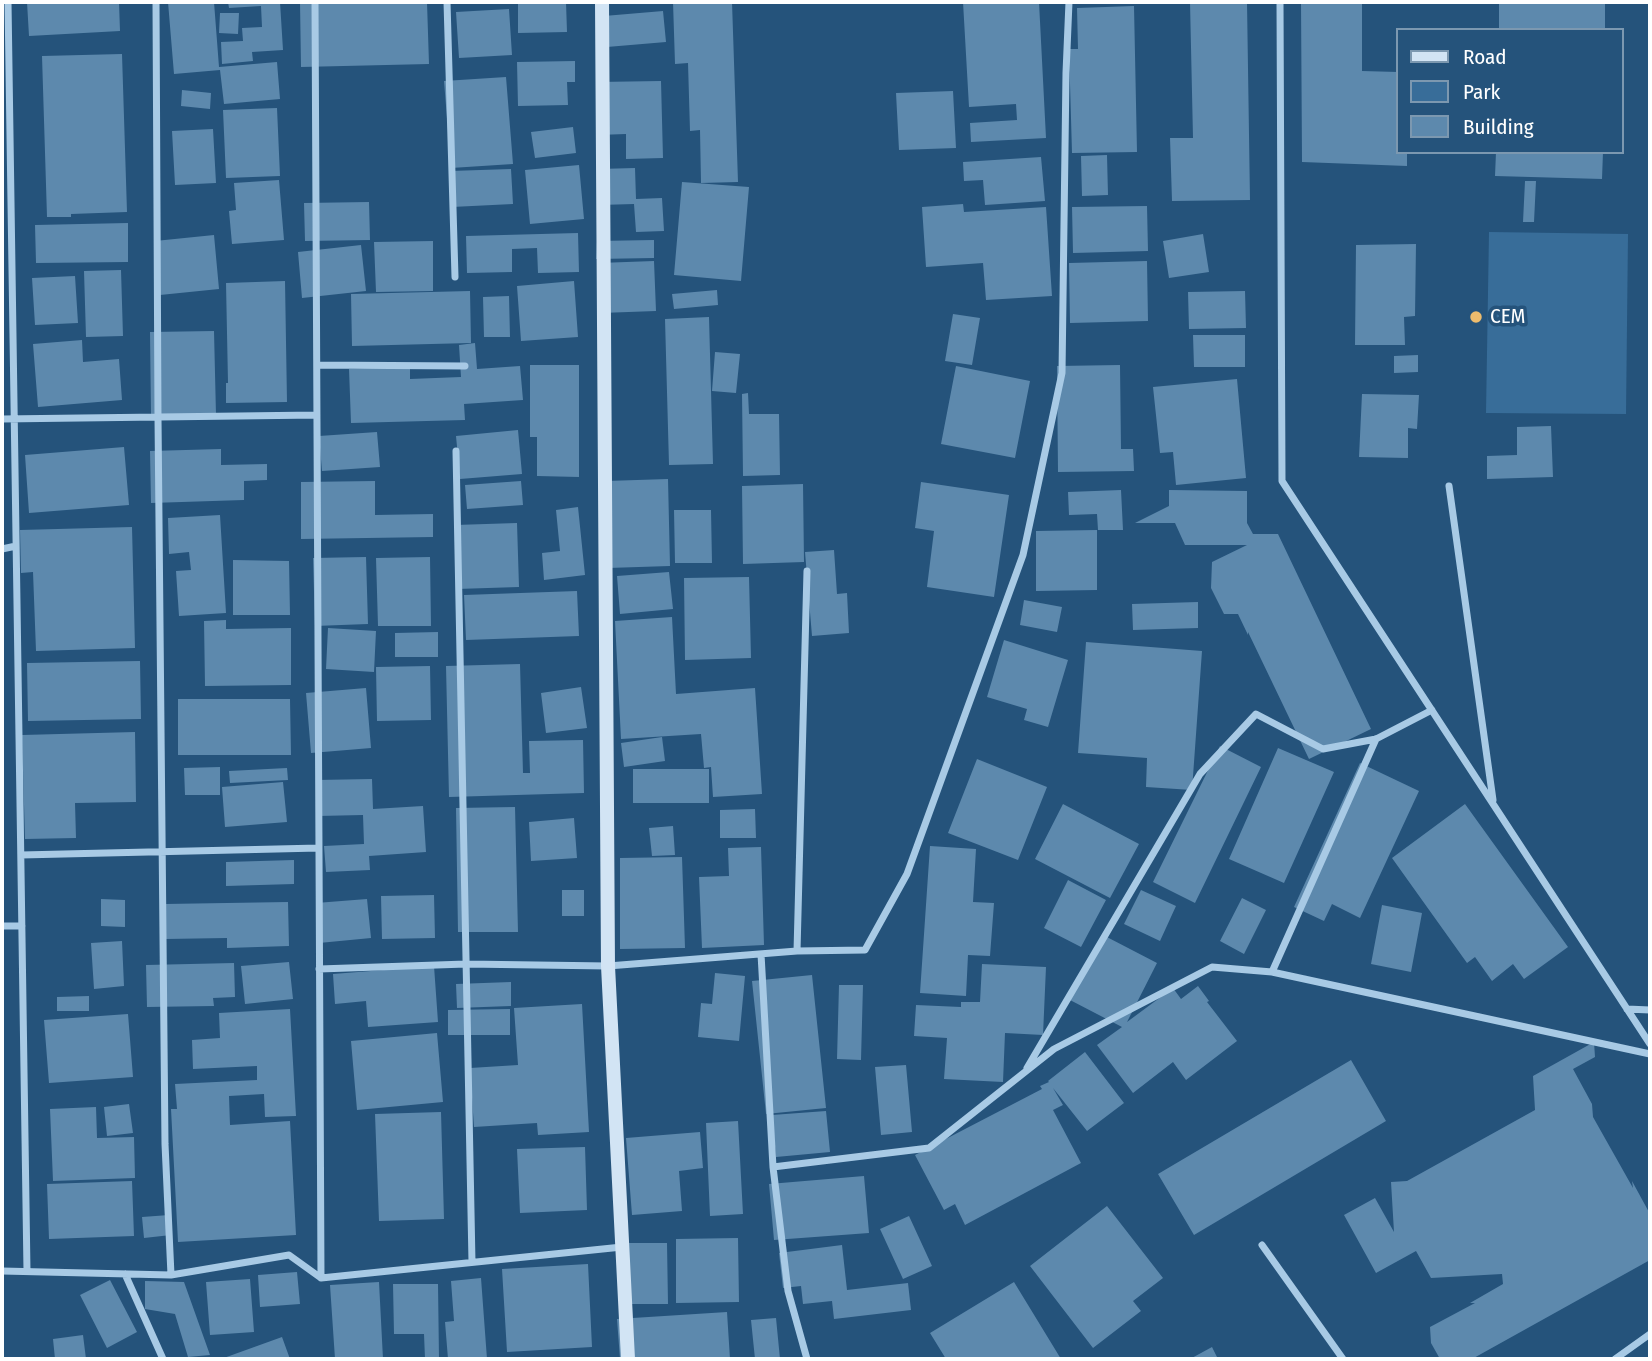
<!DOCTYPE html>
<html>
<head>
<meta charset="utf-8">
<style>
	body { margin:0 }
	#map { position:relative; width:1652px; height:1361px; overflow:hidden; background:#25537b; font-family:"Fira Sans Condensed",sans-serif }
	canvas { display:block }
	.frame { position:absolute; inset:0; border:4px solid #fff; pointer-events:none }
	.legend { position:absolute; left:1396px; top:28px; width:228px; height:126px; box-sizing:border-box; background:#25537b; border:2px solid #7c98b0; margin:0; padding:9px 12px; list-style:none; font-size:21px; color:#fff }
	.legend li { display:flex; align-items:center; gap:14px; height:35px }
	.legend b { width:35px; border:2px solid #7c98b0 }
</style>
</head>
<body>
<div id="map">
<canvas width="1652" height="1361"></canvas>
<div class="frame"></div>
<ul class="legend">
<li><b style="height:9px;background:#d2e4f4"></b>Road</li>
<li><b style="height:19px;background:#386d99"></b>Park</li>
<li><b style="height:19px;background:#5d89ad"></b>Building</li>
</ul>
</div>
<script>
const g = document.querySelector('canvas').getContext('2d');
g.lineJoin = 'round';
function fillPath(path, color) { g.fillStyle = color; g.fill(path, 'evenodd'); }
const poly = rows => new Path2D(rows.map(r => 'M' + r).join(''));
function trace(path, color, width, dash) { g.strokeStyle = color; g.lineWidth = width; g.lineCap = dash ? 'butt' : 'round'; g.setLineDash(dash || []); g.stroke(path); }
function write(font, color, halo, rows, align = 'center') {
  g.font = font + ' "Fira Sans Condensed",sans-serif'; g.lineWidth = 7; g.setLineDash([]); g.textBaseline = 'middle'; g.strokeStyle = halo; g.fillStyle = color; for (const [text, x, y, turn = 0] of rows) {
    g.save(); g.translate(x, y); g.rotate((+turn || 0) * Math.PI / 180); g.textAlign = isNaN(turn) ? turn : align; if (halo) g.strokeText(text, 0, 0); g.fillText(text, 0, 0); g.restore();
  }
}
fillPath(poly([
	[1489,232,1628,234,1626,414,1486,413]
]), '#386d99');
fillPath(poly([
	[27,2,119,2,120,31,29,36],
	[168,2,214,2,219,67,277,62,280,99,224,104,220,70,174,74],
	[228,2,280,2,283,50,252,52,253,61,222,64,221,42,243,41,242,28,262,27,261,6,229,8],
	[300,2,427,2,429,64,301,67],
	[518,2,566,2,567,32,518,33],
	[673,2,732,2,738,182,701,183,700,130,690,131,688,63,675,64],
	[963,2,1039,2,1046,138,971,142,970,123,1017,120,1016,104,969,107],
	[1190,2,1247,2,1250,200,1172,201,1170,138,1193,138],
	[1301,2,1362,2,1362,71,1398,72,1398,152,1407,152,1407,166,1302,162],
	[1499,2,1605,2,1605,30,1499,30],
	[1134,6,1137,152,1072,153,1069,49,1078,49,1077,8],
	[509,9,512,55,459,58,456,12],
	[663,11,666,42,607,47,604,16],
	[220,13,239,13,238,34,219,33],
	[122,54,127,212,71,214,71,217,47,217,42,56],
	[575,61,575,82,567,82,568,105,518,106,517,62],
	[506,77,513,164,451,168,444,81],
	[661,81,663,158,626,159,626,134,598,135,597,82],
	[182,90,211,93,210,109,181,106],
	[953,91,956,148,899,150,896,93],
	[277,108,280,176,226,178,223,110],
	[573,127,576,153,535,158,531,132],
	[213,129,216,183,175,185,172,131],
	[1496,152,1603,152,1602,179,1495,176],
	[1107,155,1108,195,1082,196,1081,156],
	[1041,157,1045,201,985,205,983,180,964,181,963,162],
	[579,165,584,219,530,224,525,170],
	[635,168,636,199,662,198,664,231,636,232,634,204,600,205,599,169],
	[511,169,513,204,452,207,450,171],
	[279,180,284,240,232,244,229,211,236,210,234,183],
	[1525,181,1536,181,1534,222,1523,222],
	[682,182,749,187,741,281,674,275],
	[369,202,370,240,305,241,304,203],
	[963,204,964,212,1046,207,1052,296,986,300,983,263,926,267,922,207],
	[1147,206,1148,251,1073,253,1072,207],
	[128,223,128,262,36,263,35,225],
	[578,233,579,272,538,273,537,248,512,249,512,272,467,273,466,236],
	[1203,234,1209,272,1169,278,1163,241],
	[214,235,219,289,160,295,155,241],
	[654,240,654,258,596,259,597,241],
	[433,241,433,291,376,292,374,242],
	[1416,244,1415,316,1404,317,1405,345,1355,345,1356,245],
	[361,245,366,291,302,298,298,252],
	[654,261,656,311,601,313,599,263],
	[1147,261,1148,321,1070,323,1069,263],
	[121,270,123,336,86,337,84,271],
	[75,276,78,323,35,325,32,278],
	[285,281,287,402,226,403,226,383,228,383,226,283],
	[574,281,578,337,521,341,517,286],
	[717,290,718,305,674,309,672,294],
	[470,291,471,343,352,346,351,294],
	[1245,291,1246,328,1189,329,1188,292],
	[509,296,510,337,484,337,483,297],
	[953,314,980,318,972,365,945,361],
	[709,317,713,464,669,465,665,319],
	[214,331,216,415,151,415,150,332],
	[1193,335,1245,335,1245,367,1194,367],
	[82,340,83,362,119,359,122,400,38,407,33,344],
	[475,343,477,369,520,366,523,400,464,404,465,420,351,423,349,369,410,367,410,379,461,377,459,345],
	[715,352,740,354,736,393,712,391],
	[1418,355,1418,372,1394,373,1394,356],
	[530,365,579,365,579,477,537,476,537,437,530,437],
	[1120,365,1121,449,1133,449,1134,471,1058,472,1057,366],
	[956,366,1030,381,1015,458,941,444],
	[1237,379,1246,478,1176,485,1173,452,1160,453,1153,387],
	[748,393,749,414,779,414,780,475,743,476,742,394],
	[1362,394,1419,395,1417,429,1408,428,1408,458,1359,457],
	[1551,426,1553,477,1487,479,1487,456,1517,455,1517,427],
	[518,430,522,474,460,479,456,436],
	[377,432,380,467,322,471,319,436],
	[124,447,129,505,29,513,25,455],
	[221,449,221,465,267,464,267,480,244,481,244,500,151,503,150,451],
	[668,479,670,566,608,568,606,481],
	[375,481,375,515,433,514,433,537,301,539,301,482],
	[521,481,523,505,467,509,465,485],
	[921,482,1009,495,994,597,927,587,934,531,915,528],
	[803,484,804,562,743,564,742,486],
	[1121,490,1123,530,1098,530,1097,514,1069,515,1068,492],
	[1169,490,1247,491,1247,523,1253,534,1278,534,1371,729,1309,759,1248,632,1248,635,1238,614,1224,614,1211,588,1212,562,1247,545,1185,545,1175,523,1135,523,1169,506],
	[578,507,585,575,544,580,542,553,560,551,556,510],
	[674,510,711,510,712,563,675,563],
	[220,515,226,613,179,616,176,571,191,570,189,552,169,554,168,518],
	[517,523,519,587,457,589,455,525],
	[132,527,135,648,36,651,33,572,21,573,20,530],
	[1097,530,1097,590,1036,591,1036,531],
	[834,550,837,594,847,593,849,633,812,636,805,552],
	[366,557,368,624,315,626,313,558],
	[430,557,431,626,378,626,376,558],
	[233,560,289,561,290,615,233,615],
	[669,572,673,609,620,614,617,576],
	[749,577,751,658,685,660,684,578],
	[577,591,579,636,466,640,464,595],
	[1024,600,1062,607,1057,632,1020,625],
	[1198,602,1198,628,1133,630,1132,604],
	[672,617,676,694,755,688,762,794,713,797,711,767,704,768,701,734,621,739,615,621],
	[226,620,226,629,291,628,291,685,205,686,204,621],
	[328,628,376,631,374,672,326,669],
	[438,632,438,657,395,657,395,633],
	[1004,640,1068,660,1048,727,1024,720,1027,709,987,697],
	[1086,642,1202,651,1192,790,1146,787,1147,758,1078,753],
	[140,661,141,719,28,721,27,663],
	[520,664,523,773,530,773,529,741,583,740,584,793,449,797,446,666],
	[430,666,431,720,377,721,376,667],
	[581,687,587,728,546,733,541,693],
	[366,688,371,748,311,753,306,693],
	[178,699,290,699,291,755,178,755],
	[135,732,136,802,75,803,76,838,25,839,22,735],
	[662,737,665,761,624,767,621,743],
	[1220,746,1261,767,1195,903,1153,882],
	[1278,748,1334,772,1284,883,1229,859],
	[977,759,1047,787,1018,860,948,833],
	[1360,763,1419,791,1360,918,1332,904,1324,921,1294,907],
	[220,767,220,795,185,795,184,768],
	[287,768,288,780,230,783,229,771],
	[633,769,709,769,709,803,633,803],
	[372,779,373,809,423,806,426,852,369,856,370,870,326,872,324,846,364,844,363,815,318,816,316,780],
	[283,782,287,822,225,827,222,787],
	[1063,804,1139,844,1110,898,1035,859],
	[1465,804,1568,947,1524,979,1513,964,1492,981,1475,957,1467,963,1392,858],
	[515,807,518,932,458,932,456,808],
	[755,809,756,838,720,838,720,810],
	[574,818,577,858,531,861,529,822],
	[673,826,675,855,652,856,649,828],
	[930,846,976,849,973,902,994,903,990,956,968,955,966,996,920,993],
	[761,847,764,945,702,948,699,877,729,876,728,848],
	[682,857,685,948,620,949,620,858],
	[294,860,294,884,226,886,226,862],
	[1068,880,1106,900,1081,947,1044,928],
	[562,890,584,890,584,916,562,916],
	[1141,890,1176,906,1160,941,1124,924],
	[434,895,435,938,382,939,381,896],
	[1242,898,1266,910,1244,954,1220,941],
	[101,899,125,900,125,927,101,926],
	[367,899,371,938,319,943,316,903],
	[288,902,289,946,227,948,227,938,166,939,165,904],
	[1382,905,1422,913,1411,972,1371,964],
	[1103,935,1157,963,1127,1022,1173,988,1181,999,1198,986,1209,1001,1207,1002,1237,1041,1186,1080,1173,1062,1133,1093,1097,1045,1122,1027,1070,1000],
	[122,941,124,986,94,989,91,943],
	[289,962,293,999,245,1004,241,966],
	[234,963,235,997,213,998,214,1006,147,1007,146,965],
	[982,964,1046,967,1043,1035,1005,1033,1003,1082,944,1079,947,1038,914,1036,916,1005,961,1007,961,1002,980,1002],
	[434,966,438,1022,368,1027,366,1001,335,1004,333,974],
	[715,973,745,976,739,1041,698,1037,701,1003,712,1004],
	[812,975,826,1108,766,1114,752,981],
	[511,982,511,1006,457,1008,456,984],
	[839,985,863,985,861,1060,837,1059],
	[89,996,89,1011,57,1011,57,997],
	[582,1004,589,1132,538,1135,537,1123,474,1127,470,1068,518,1065,514,1008],
	[290,1009,296,1116,265,1117,264,1094,229,1096,230,1125,290,1121,296,1235,178,1242,171,1109,177,1109,175,1084,257,1080,257,1066,193,1069,192,1040,220,1038,219,1013],
	[510,1009,510,1035,448,1035,448,1010],
	[128,1014,133,1077,49,1083,44,1020],
	[437,1033,443,1102,357,1110,351,1041],
	[1594,1042,1595,1057,1573,1069,1592,1104,1593,1117,1633,1188,1632,1181,1650,1214,1650,1260,1472,1359,1440,1359,1431,1343,1430,1327,1475,1303,1470,1303,1503,1284,1502,1274,1431,1278,1416,1251,1376,1273,1344,1215,1375,1198,1394,1232,1391,1182,1407,1181,1535,1110,1533,1076],
	[1085,1052,1124,1103,1087,1131,1053,1088,1063,1105,1053,1110,1081,1163,965,1225,955,1204,944,1210,915,1155,1042,1089,1040,1086,1049,1082,1048,1081],
	[1351,1060,1386,1121,1194,1235,1158,1174],
	[906,1065,912,1132,881,1135,875,1067],
	[129,1104,133,1133,107,1136,104,1107],
	[96,1107,97,1138,134,1137,135,1178,53,1181,50,1109],
	[826,1111,830,1152,776,1157,772,1115],
	[441,1112,444,1219,379,1221,375,1114],
	[738,1121,743,1214,710,1216,706,1123],
	[700,1132,703,1168,679,1171,682,1211,632,1215,626,1138],
	[585,1147,587,1210,520,1213,517,1149],
	[864,1176,869,1233,774,1240,769,1184],
	[132,1181,134,1236,49,1239,47,1184],
	[1107,1206,1163,1278,1133,1301,1141,1311,1093,1348,1030,1266],
	[169,1215,171,1235,144,1238,142,1217],
	[909,1216,932,1266,903,1279,880,1229],
	[738,1238,739,1302,676,1303,676,1239],
	[618,1243,667,1243,668,1304,619,1304],
	[842,1245,847,1290,908,1283,911,1310,834,1319,832,1301,803,1304,801,1286,783,1288,779,1253],
	[588,1264,592,1347,507,1352,502,1269],
	[297,1272,300,1304,260,1307,258,1275],
	[481,1278,487,1359,448,1359,445,1322,454,1321,451,1281],
	[250,1279,254,1332,210,1335,206,1282],
	[110,1280,137,1332,107,1348,80,1295],
	[145,1281,184,1282,210,1355,188,1357,175,1314,145,1309],
	[379,1282,383,1359,335,1359,330,1285],
	[1014,1282,1061,1359,946,1359,930,1333],
	[393,1284,438,1284,439,1359,425,1359,424,1334,394,1334],
	[727,1312,730,1359,660,1359,660,1358,620,1359,617,1319],
	[776,1318,780,1359,755,1359,751,1320],
	[83,1335,86,1359,55,1359,53,1339],
	[282,1337,290,1359,221,1359],
	[1212,1347,1218,1359,1190,1359]
]), '#5d89ad');
trace(poly([
	[8,2,27,1271],
	[156,2,158,417,165,1144,171,1275],
	[315,2,321,1278],
	[447,2,455,277],
	[1280,2,1282,481,1650,1044],
	[317,365,465,366],
	[2,419,317,415],
	[456,451,472,1262],
	[1449,486,1493,800],
	[2,549,16,546],
	[807,571,797,951,865,950,907,874,1023,555,1062,373,1066,73,1069,2],
	[21,855,319,848],
	[2,926,22,926],
	[761,954,773,1167,788,1291,807,1359],
	[319,969,466,964,608,966,797,951],
	[1272,972,1376,739],
	[1627,1009,1650,1010],
	[1027,1068,1200,774,1256,714,1323,749,1376,739,1432,710],
	[773,1167,929,1148,1054,1049,1212,967,1272,972,1650,1054],
	[1262,1245,1343,1359],
	[2,1271,171,1275,289,1255,321,1278,622,1247],
	[125,1274,163,1359],
	[1615,1359,1650,1334]
]), '#a8cae5', 7);
trace(poly([
	[602,2,608,966,628,1359]
]), '#d2e4f4', 14);
for (const [x, y, r, color] of [
	[1476,317,7,"#eebc6d"]
]) { const dot = new Path2D(); dot.arc(x, y, r, 0, 2 * Math.PI); g.fillStyle = color; g.fill(dot); trace(dot, '#25537b', 2.5); }
write('21px', '#fff', '#25537b', [
	["CEM",1490,317]
], 'left');
</script>
</body>
</html>
